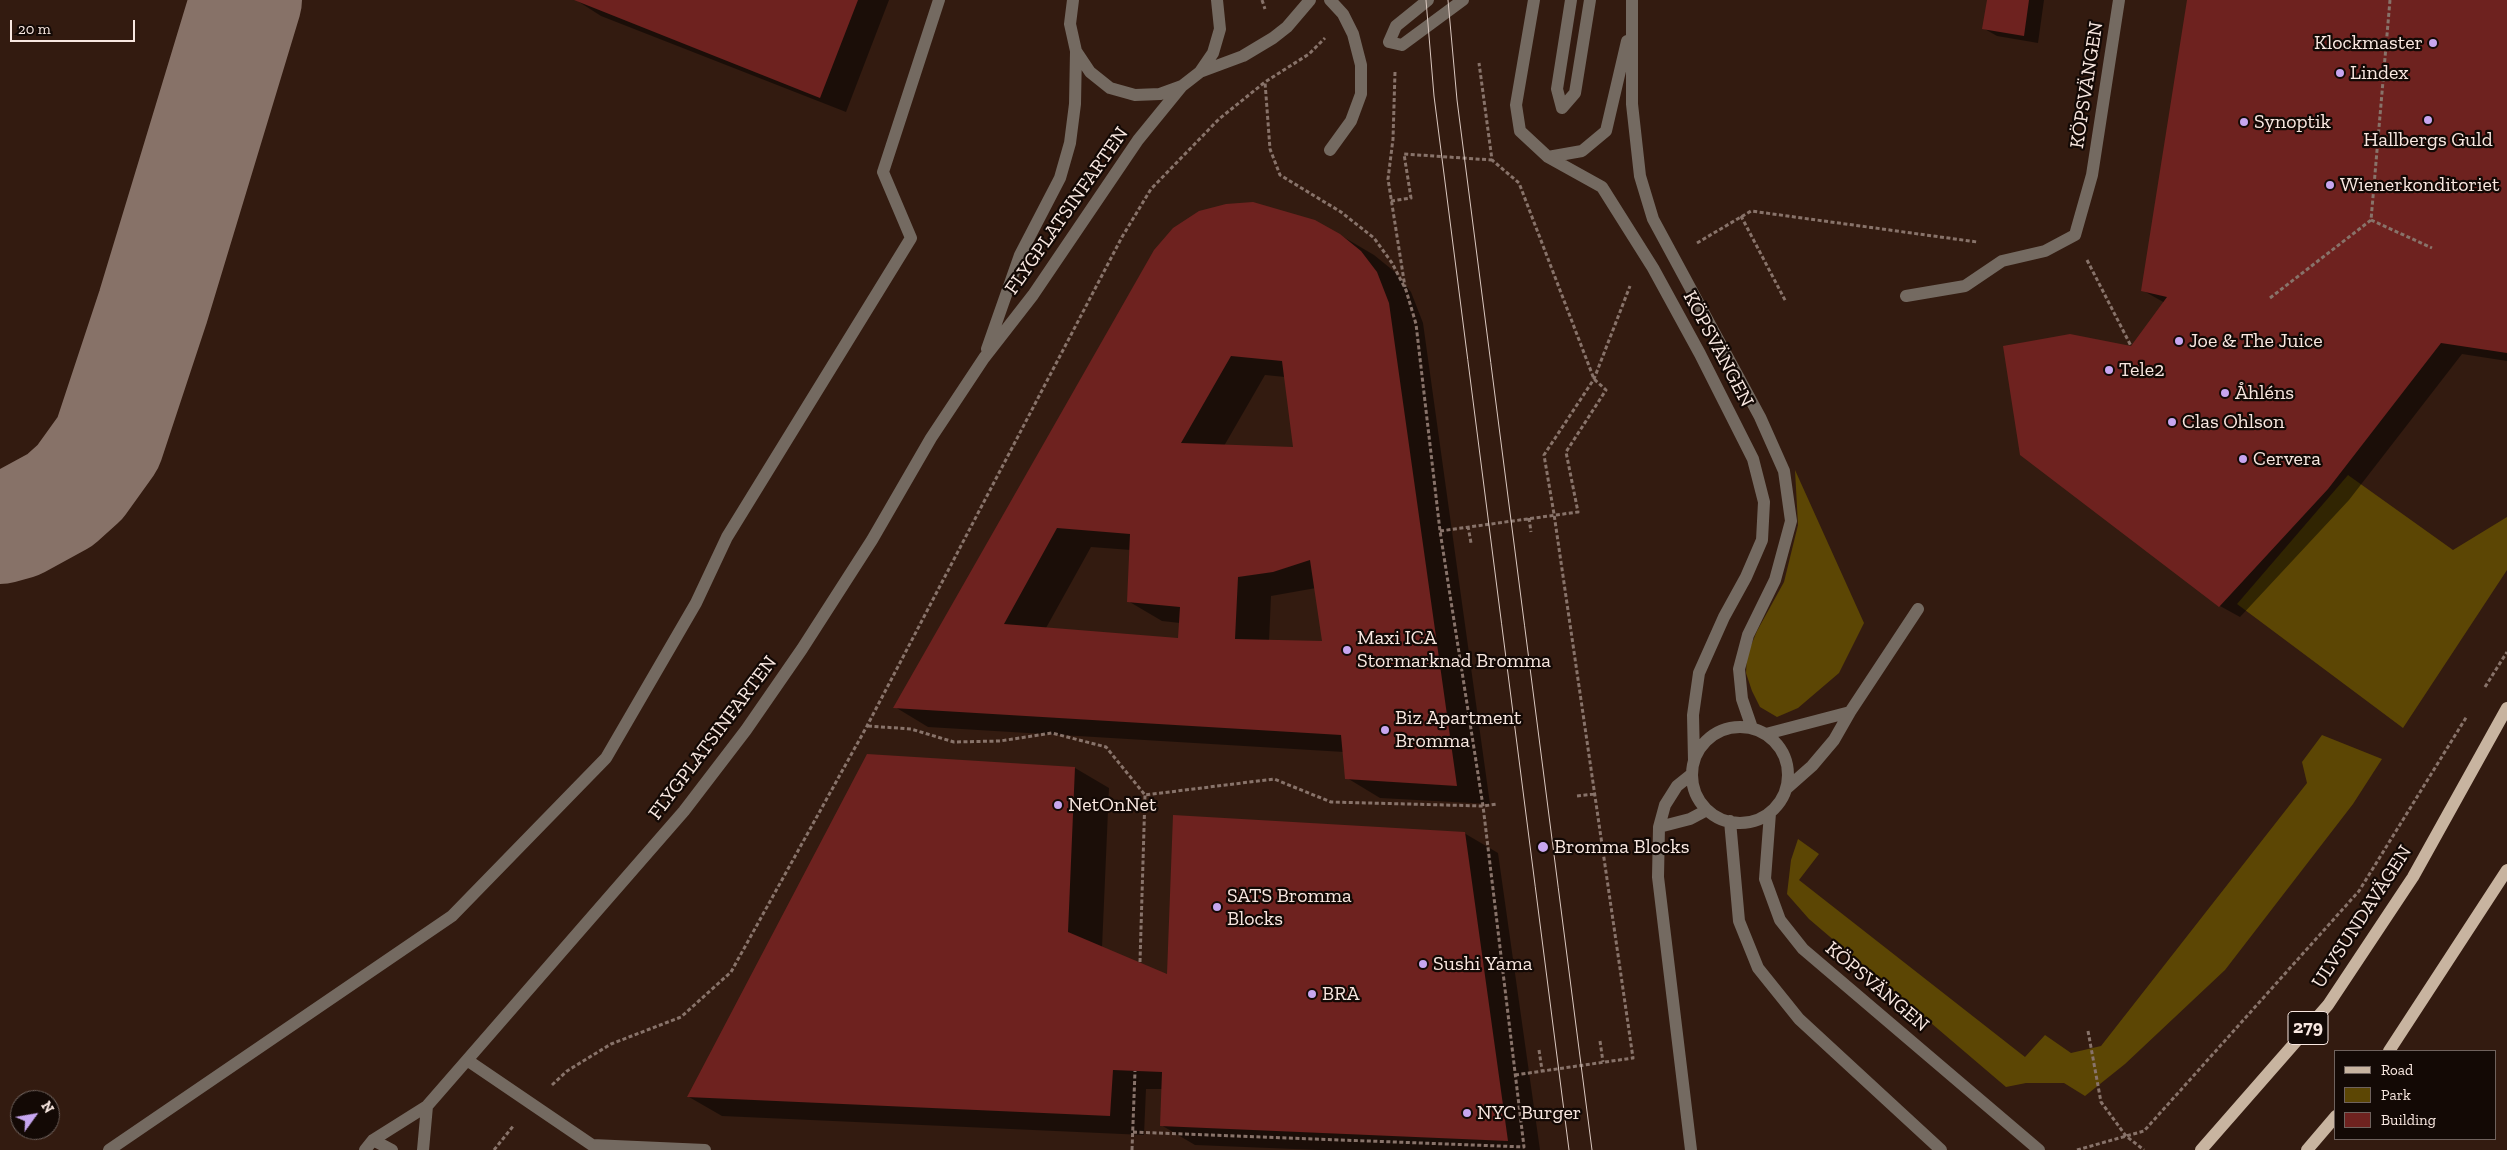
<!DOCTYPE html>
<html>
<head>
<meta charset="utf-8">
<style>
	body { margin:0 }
	#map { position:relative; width:2507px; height:1150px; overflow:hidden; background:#331b10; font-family:"Zilla Slab",serif }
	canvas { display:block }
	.legend { position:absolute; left:2334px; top:1050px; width:162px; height:90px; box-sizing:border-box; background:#130905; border:1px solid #6f625d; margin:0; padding:6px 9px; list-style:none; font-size:15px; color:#f9e8e1 }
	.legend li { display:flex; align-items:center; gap:10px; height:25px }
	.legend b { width:25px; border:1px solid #6f625d }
	.north { position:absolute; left:10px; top:1090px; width:50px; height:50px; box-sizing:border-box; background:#130905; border:1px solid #6f625d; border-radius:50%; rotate:58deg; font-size:14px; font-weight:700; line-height:20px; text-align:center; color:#f9e8e1 }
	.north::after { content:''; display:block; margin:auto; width:18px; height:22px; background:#c7a6f0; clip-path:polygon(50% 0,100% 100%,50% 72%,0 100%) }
	.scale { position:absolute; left:10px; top:20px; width:125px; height:22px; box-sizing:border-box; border:2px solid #f9e8e1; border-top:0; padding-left:6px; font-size:15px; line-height:18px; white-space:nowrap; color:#f9e8e1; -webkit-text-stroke:4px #130905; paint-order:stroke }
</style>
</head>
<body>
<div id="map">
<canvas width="2507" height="1150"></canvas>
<ul class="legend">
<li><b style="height:6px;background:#c8b4a0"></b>Road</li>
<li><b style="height:14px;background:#5c4604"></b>Park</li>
<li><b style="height:14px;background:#6e221f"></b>Building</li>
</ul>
<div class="north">N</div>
<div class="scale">20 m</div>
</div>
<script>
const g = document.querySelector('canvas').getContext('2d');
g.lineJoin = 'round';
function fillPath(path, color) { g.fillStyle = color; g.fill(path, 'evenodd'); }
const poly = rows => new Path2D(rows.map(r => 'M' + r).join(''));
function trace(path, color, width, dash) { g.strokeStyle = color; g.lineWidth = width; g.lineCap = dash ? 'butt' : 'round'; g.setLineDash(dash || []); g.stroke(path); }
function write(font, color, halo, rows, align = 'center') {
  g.font = font + ' "Zilla Slab",serif'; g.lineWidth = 4.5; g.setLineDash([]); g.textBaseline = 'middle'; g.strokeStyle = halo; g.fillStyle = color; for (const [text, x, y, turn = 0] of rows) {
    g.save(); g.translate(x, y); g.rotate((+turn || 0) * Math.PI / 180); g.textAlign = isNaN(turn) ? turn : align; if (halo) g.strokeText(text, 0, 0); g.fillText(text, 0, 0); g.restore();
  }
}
fillPath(poly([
	[1795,470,1864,623,1839,673,1798,708,1777,717,1760,707,1752,691,1746,673,1747,655,1757,631,1784,582,1798,525],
	[2348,475,2453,550,2507,517,2507,570,2403,728,2237,604],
	[2322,735,2382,759,2353,804,2225,970,2125,1064,2085,1096,2064,1083,2026,1083,2006,1087,1809,919,1787,894,1791,860,1798,839,1819,854,1799,880,2025,1057,2045,1035,2071,1053,2101,1046,2307,783,2302,762]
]), '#5c4604');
fillPath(poly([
	[576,0,889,0,846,112,601,16],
	[1988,0,2044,0,2038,43,1997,36,1983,28],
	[2188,0,2507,0,2507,361,2462,354,2349,500,2240,617,2220,606,2132,348,2165,303,2142,290],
	[1340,235,1374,255,1395,272,1411,292,1423,323,1490,804,1380,798,1347,778,1344,752,928,727,895,707,1155,251],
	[1265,375,1285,377,1295,448,1224,446],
	[1091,547,1131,550,1128,601,1162,621,1180,623,1179,639,1046,628],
	[1316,588,1323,643,1269,642,1271,596],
	[1075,768,1109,788,1102,948,1168,976,1464,833,1498,853,1540,1150,1319,1150,1195,1145,1161,1125,1163,1089,1146,1089,1144,1135,722,1116,689,1097]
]), '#0007');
trace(poly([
	[0,528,18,523,60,500,80,482,108,443,153,307,246,0]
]), '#877268', 112);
fillPath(poly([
	[574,0,858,0,820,98],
	[1987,0,2029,0,2024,36,1982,29],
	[2187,0,2507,0,2507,353,2441,343,2328,489,2219,607,2020,455,2003,346,2070,334,2131,346,2167,297,2141,291],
	[1253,202,1315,220,1340,234,1361,251,1377,272,1389,303,1457,786,1345,779,1341,735,893,708,1154,250,1173,228,1199,211,1226,204],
	[1231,356,1282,361,1293,447,1181,443],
	[1057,528,1130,534,1127,602,1180,607,1178,638,1004,624],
	[1310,560,1322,641,1235,639,1238,577,1273,572],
	[867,754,1075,767,1068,932,1167,974,1173,815,1465,832,1508,1141,1160,1126,1162,1072,1113,1070,1110,1116,687,1097]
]), '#6e221f');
trace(poly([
	[1262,0,1265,9],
	[1395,72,1393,139,1388,179,1405,287],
	[1391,201,1411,198,1404,154,1492,160],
	[1741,216,1786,302],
	[2371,220,2432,248],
	[1697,243,1751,211,1977,242],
	[2087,260,2131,346],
	[2270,298,2371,220,2390,0],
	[1529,518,1531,532],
	[1468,526,1471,543],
	[1440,531,1578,512,1566,452,1606,390,1594,379,1519,183,1492,160,1479,63],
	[2485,687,2507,652],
	[868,726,911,729,954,742,1000,741,1052,733,1106,747,1145,795,1274,779,1331,802,1483,806,1497,804],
	[1577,796,1595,794],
	[1140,962,1145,795],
	[2088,1031,2101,1102,2126,1136,2144,1150],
	[1600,1041,1603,1062],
	[1539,1050,1542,1070],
	[1515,1075,1633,1058,1554,514,1544,455,1594,379,1630,286],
	[552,1085,567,1071,611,1044,681,1017,731,972,867,726,1122,237,1151,189,1219,119,1265,82,1309,54,1325,38],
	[1133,1132,1524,1147,1483,806,1440,531,1416,324,1406,290,1392,263,1374,238,1341,212,1280,175,1270,149,1265,82],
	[494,1150,514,1125],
	[1132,1150,1135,1071],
	[2077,1150,2144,1131,2359,891,2467,716]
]), '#88736a', 3, [4, 2.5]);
trace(poly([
	[1073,0,1070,24,1076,51,1090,72,1110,88,1135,95,1160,94,1182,86,1200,72,1213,53,1220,29,1217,0],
	[1330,0,1343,14,1353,34,1361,65,1361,94,1351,121,1330,150],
	[1428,0,1396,26,1389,42,1402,45,1463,0],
	[1534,0,1516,105,1520,131,1548,157,1602,187,1653,268,1700,354,1753,459,1764,502,1762,540,1746,577,1724,617,1699,673,1693,715,1694,760],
	[1632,0,1632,104,1640,176,1653,219,1760,417,1784,471,1791,521,1775,580,1748,635,1739,669,1742,699,1752,728],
	[1200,72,1243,56,1273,38,1287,27,1310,0],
	[1562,108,1575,93,1590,0],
	[1562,108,1557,89,1571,0],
	[1548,157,1582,151,1606,131,1627,41],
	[1906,296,1965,286,2002,261,2045,251,2075,235,2092,175,2119,0],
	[987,349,1020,255,1060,178,1070,143,1075,104,1076,51],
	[1850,712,1918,609],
	'1692 775a48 48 0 1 1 96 0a48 48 0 1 1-96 0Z',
	[1766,734,1850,712,1834,740,1812,766,1786,789],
	[1770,813,1765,879,1780,920,1803,949,2039,1150],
	[1730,821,1739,921,1758,968,1799,1019,1941,1150],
	[1659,827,1690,819,1707,810],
	[467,1060,592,1145,705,1150],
	[373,1140,392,1150],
	[109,1150,452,916,606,758,696,603,727,537,911,238,883,172,939,0],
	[365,1150,373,1140,427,1106,684,811,746,730,802,649,872,540,931,438,984,358,1033,295,1138,140,1182,86],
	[423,1150,427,1106],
	[1691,1150,1658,877,1659,827,1665,805,1677,786,1692,774]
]), '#746a61', 12);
trace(poly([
	[2389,1051,2507,870],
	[2201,1150,2328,1005,2413,877,2507,708],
	[2307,1150,2336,1116]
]), '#c8b4a0', 12);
trace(poly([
	[1426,0,1434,96,1569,1150],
	[1448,0,1457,100,1592,1150]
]), '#dbc9c1', 1);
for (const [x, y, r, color] of [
	[2433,43,5,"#c7a6f0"],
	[2340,73,5,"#c7a6f0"],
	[2428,120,5,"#c7a6f0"],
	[2244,122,5,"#c7a6f0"],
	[2330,185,5,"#c7a6f0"],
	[2179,341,5,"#c7a6f0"],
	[2109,370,5,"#c7a6f0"],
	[2225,393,5,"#c7a6f0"],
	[2172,422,5,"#c7a6f0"],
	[2243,459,5,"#c7a6f0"],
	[1347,650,5,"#c7a6f0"],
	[1385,730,5,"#c7a6f0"],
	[1058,805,5,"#c7a6f0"],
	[1543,847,6,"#c7a6f0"],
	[1217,907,5,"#c7a6f0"],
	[1423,964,5,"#c7a6f0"],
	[1312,994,5,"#c7a6f0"],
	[1467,1113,5,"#c7a6f0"]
]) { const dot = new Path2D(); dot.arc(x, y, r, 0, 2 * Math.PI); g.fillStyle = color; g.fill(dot); trace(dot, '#130905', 2); }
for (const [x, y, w] of [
	[2308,1028,40]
]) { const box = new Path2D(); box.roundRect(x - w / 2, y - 16.5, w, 33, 4); g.fillStyle = '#130905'; g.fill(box); trace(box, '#f9e8e1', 1); }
write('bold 19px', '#f9e8e1', null, [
	["279",2308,1028]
]);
write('20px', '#f9e8e1', '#130905', [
	["Klockmaster",2423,43,"right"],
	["Lindex",2350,73],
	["Synoptik",2254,122],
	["Hallbergs Guld",2428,140,"center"],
	["Wienerkonditoriet",2340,185],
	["Joe & The Juice",2189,341],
	["Tele2",2119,370],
	["Åhléns",2235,393],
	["Clas Ohlson",2182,422],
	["Cervera",2253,459],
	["Maxi ICA",1357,638],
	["Stormarknad Bromma",1357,661],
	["Biz Apartment",1395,718],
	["Bromma",1395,741],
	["NetOnNet",1068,805],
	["Bromma Blocks",1554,847],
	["SATS Bromma",1227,896],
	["Blocks",1227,919],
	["Sushi Yama",1433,964],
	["BRA",1322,994],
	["NYC Burger",1477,1113]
], 'left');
write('20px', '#f9e8e1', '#130905', [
	["KÖPSVÄNGEN",2087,85,-81],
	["FLYGPLATSINFARTEN",1067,211,-55],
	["KÖPSVÄNGEN",1718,349,62],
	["FLYGPLATSINFARTEN",713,738,-53],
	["ULVSUNDAVÄGEN",2362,917,-57],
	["KÖPSVÄNGEN",1877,987,40]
]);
</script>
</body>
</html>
